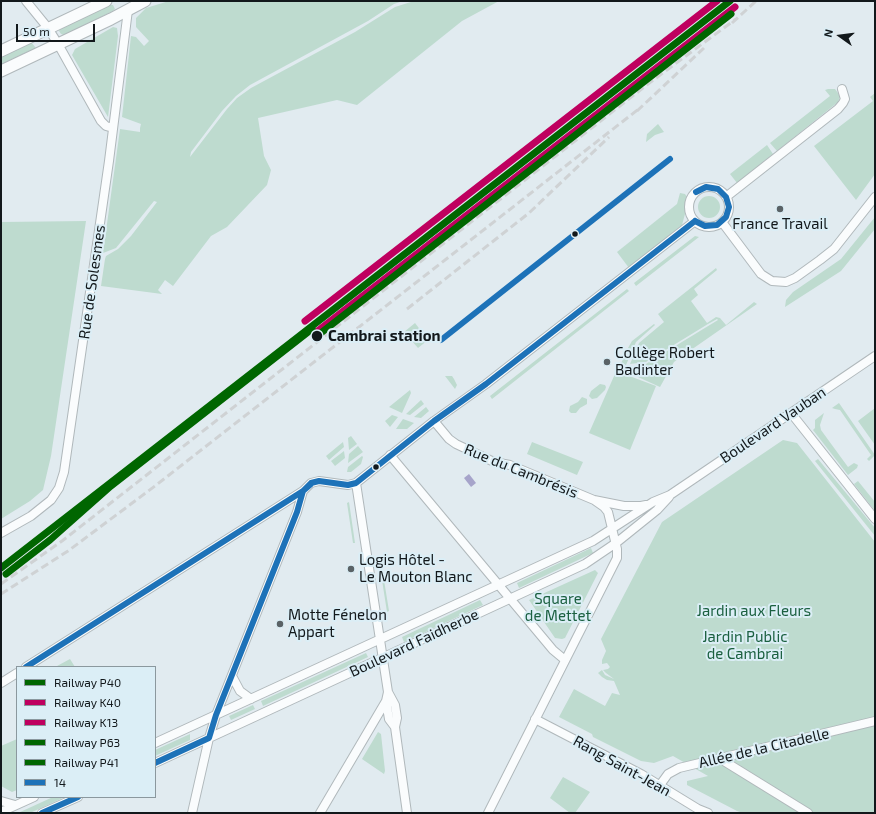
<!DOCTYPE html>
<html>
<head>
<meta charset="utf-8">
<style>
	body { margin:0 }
	#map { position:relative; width:876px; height:814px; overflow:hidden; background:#e1ebf0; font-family:"Exo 2",sans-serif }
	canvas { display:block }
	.frame { position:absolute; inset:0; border:2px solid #12181b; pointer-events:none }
	.legend { position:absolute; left:16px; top:666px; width:140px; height:132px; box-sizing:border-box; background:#dbeef6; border:1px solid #8b989e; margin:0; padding:5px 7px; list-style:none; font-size:12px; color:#12181b }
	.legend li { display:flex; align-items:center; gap:8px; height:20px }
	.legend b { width:20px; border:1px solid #8b989e }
	.north { position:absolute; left:820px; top:16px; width:40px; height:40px; -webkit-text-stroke:3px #dbeef6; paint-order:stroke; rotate:284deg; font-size:11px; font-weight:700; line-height:16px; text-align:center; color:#12181b }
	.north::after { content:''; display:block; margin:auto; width:14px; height:18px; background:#12181b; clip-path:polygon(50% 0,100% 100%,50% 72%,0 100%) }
	.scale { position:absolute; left:16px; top:24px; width:79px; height:18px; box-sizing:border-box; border:2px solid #12181b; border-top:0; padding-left:5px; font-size:12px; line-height:14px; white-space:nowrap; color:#12181b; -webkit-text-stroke:3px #dbeef6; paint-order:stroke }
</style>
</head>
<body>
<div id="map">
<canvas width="876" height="814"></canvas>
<div class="frame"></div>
<ul class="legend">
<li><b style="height:5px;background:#060"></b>Railway P40</li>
<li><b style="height:5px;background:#bf005f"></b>Railway K40</li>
<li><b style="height:5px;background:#bf005f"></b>Railway K13</li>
<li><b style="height:5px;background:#060"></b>Railway P63</li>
<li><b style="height:5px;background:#060"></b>Railway P41</li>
<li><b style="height:5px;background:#1d72b8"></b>14</li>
</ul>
<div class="north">N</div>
<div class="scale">50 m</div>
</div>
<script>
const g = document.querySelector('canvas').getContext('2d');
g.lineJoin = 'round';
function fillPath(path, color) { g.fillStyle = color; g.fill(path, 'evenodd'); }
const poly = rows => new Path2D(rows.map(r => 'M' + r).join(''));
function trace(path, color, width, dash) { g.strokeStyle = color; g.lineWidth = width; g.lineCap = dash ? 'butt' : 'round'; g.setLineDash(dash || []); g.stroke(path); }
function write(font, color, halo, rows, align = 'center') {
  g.font = font + ' "Exo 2",sans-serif'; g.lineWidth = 4; g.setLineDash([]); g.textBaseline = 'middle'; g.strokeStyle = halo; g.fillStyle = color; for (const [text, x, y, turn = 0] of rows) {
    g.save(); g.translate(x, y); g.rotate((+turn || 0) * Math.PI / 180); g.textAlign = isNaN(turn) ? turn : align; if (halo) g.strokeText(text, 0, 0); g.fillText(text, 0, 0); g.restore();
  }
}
fillPath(poly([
	[169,1,403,1,394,4,368,21,250,85,236,96,222,111,191,152,190,157,227,109,237,98,251,88,355,32,395,7,414,1,499,1,462,21,357,105,337,100,258,118,264,156,271,170,267,185,227,227,211,236,173,286,165,280,158,290,162,294,101,286,105,259,106,256,118,249,131,236,157,202,154,201,116,248,103,253,120,129,140,132,140,128,141,124,122,117,131,36,136,37,144,46,149,41,136,27,136,18,146,8],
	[110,5,113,5,115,9,113,11,64,35,61,34,59,31,60,29],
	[113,27,117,28,118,36,108,117,72,55,75,49],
	[31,42,36,48,1,64,1,57],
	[828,89,835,89,838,93,840,97,838,102,777,151,770,143,830,96,825,90],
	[875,93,875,174,856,200,814,146,873,101,870,97],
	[658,124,664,132,655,135,646,142,647,134],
	[767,145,773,154,737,183,730,174],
	[680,193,685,194,687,197,685,214,682,225,629,268,617,252,677,204],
	'698 207a11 11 0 1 1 22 0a11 11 0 1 1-22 0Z',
	[875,217,875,229,841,271,785,307,786,300,793,292,841,259],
	[86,221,51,456,43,490,30,501,1,519,1,222],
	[695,236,699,237,636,286,634,283],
	[716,268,717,270,694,289,698,295,691,301,707,323,716,317,720,318,726,325,754,302,757,304,678,359,674,362,660,387,638,377,638,375,636,370,718,320,717,319,708,324,646,362,630,364,639,343,664,322,658,314],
	[627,289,629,291,492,399,490,396],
	[415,323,428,340,418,348,404,332],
	[654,324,655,325,636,342,626,365,621,363,625,356,624,355,632,341],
	[618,367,624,370,624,374,656,386,630,450,589,433],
	[445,376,452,376,454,379,457,385,455,389],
	[600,384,605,385,606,387,605,390,597,398,592,399,589,396,591,391],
	[410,390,411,393,402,413,389,407],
	[582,397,587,399,587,404,580,408,576,413,571,413,569,411,570,406,578,402],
	[421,400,424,404,410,415,406,414],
	[839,403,875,455,869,461,867,459,871,455,840,410,835,409,832,408],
	[426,407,429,411,421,418,414,417],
	[875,408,875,445,858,421],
	[824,413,820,425,821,430,848,467,854,463,858,465,857,468,848,475,813,430,815,428,815,420],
	[392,415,398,417,390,427,385,421],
	[403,419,414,423,407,429,396,429],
	[351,436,357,444,349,450,348,438],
	[783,440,797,443,875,542,875,813,743,813,737,811,687,785,687,781,708,776,673,756,654,763,641,761,593,737,592,734,559,717,574,689,605,706,612,693,620,695,614,681,607,680,602,677,598,673,602,670,605,675,614,679,606,673,603,670,608,669,610,667,607,663,602,664,602,660,606,651,601,639,662,522],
	[343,442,344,447,329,460,326,456],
	[532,442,583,462,577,475,527,454],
	[358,446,363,452,348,463,349,454],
	[344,451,345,458,335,466,331,461],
	[362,456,363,457,361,464,351,472,347,472,348,467],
	[818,459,875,528,875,536,815,461],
	[858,481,875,502,875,511,854,484],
	[349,502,355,543,353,543,347,503],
	[591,548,593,553,519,588,517,583],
	[595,570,598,573,565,638,562,639,555,638,529,600],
	[382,580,384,580,389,611,387,612],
	[480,600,483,605,404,642,402,637],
	[366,653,368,657,263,706,261,701],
	[70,659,75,667,58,667,57,666],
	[253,705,255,709,231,720,229,716],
	[378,732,381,734,385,771,384,774,362,759],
	[190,734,190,740,155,756,155,750],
	[17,739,17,790,12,792,1,786,1,746],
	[563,777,590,792,575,813,570,813,550,798],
	[53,797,65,797,30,813,18,813]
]), '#bedbcf');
fillPath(poly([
	[469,474,476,483,471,487,464,478]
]), '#a6a4ca');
const minor = poly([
	[26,1,48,28,58,44,101,121,106,126,113,128],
	'689 207a20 20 0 1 1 40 0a20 20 0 1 1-40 0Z',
	[726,197,838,109,843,103,845,99,842,89],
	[722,222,761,274,772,281,786,282,795,278,820,260,834,249,875,197],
	[791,413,875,519],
	[434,421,449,439,456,444,494,462,510,465,594,500,624,506,641,506,646,505],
	[390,455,553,650,565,660],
	[356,483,388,692,386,701,389,719,395,727,407,813],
	[1,533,31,516,51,500,59,488,64,472,109,161,128,10],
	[26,667,303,491,311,483,319,481,348,485,356,483,434,421,486,384,695,221],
	[232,676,240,691,251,699],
	[1,683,17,673],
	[388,692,395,705,397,718,395,727],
	[535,719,641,774,698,809,708,813],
	[155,743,593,541,653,502,670,495,875,356],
	[719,758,808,813],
	[155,763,585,564,616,543,657,510,669,497],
	[660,785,668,774,679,768,875,721],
	[1,801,15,805],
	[1,812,34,797],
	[42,813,78,797],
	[192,813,209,738,216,715,297,512,303,491],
	[320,813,386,701],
	[488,813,617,558,617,549,608,512,604,507,594,500]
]);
const secondary = poly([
	[1,51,106,1],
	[1,71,111,19,145,1]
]);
trace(minor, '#b0b8bb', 10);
trace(secondary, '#b0b8bb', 13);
trace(minor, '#fafcfd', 8);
trace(secondary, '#fafcfd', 11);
trace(poly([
	[732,23,756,1],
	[637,111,704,48],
	[407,309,529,213,609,137],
	[1,584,62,541,648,84,736,19],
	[1,594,68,551,155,486,640,108]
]), '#cfd2d4', 3, [8, 4]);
trace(poly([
	[695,221,705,226,717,225,726,217,729,207,726,197,718,189,706,187,696,192],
	[441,340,670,159],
	[26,667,303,491,311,483,319,481,348,485,356,483,434,421,486,384,695,221],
	[155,763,209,738,216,715,297,512,303,491,311,484],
	[42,813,78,797]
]), '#1d72b8', 6);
trace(poly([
	[1,568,730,1]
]), '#060', 7);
trace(poly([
	[315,333,735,7]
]), '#bf005f', 7);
trace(poly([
	[305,321,717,1]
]), '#bf005f', 7);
trace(poly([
	[317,336,731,14]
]), '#060', 7);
trace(poly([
	[6,574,50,540,111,486,312,329]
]), '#060', 7);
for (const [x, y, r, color] of [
	[780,209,4,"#5a6266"],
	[575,234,3.5,"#12181b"],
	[317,336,6,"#12181b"],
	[607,362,4,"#5a6266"],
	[376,467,3.5,"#12181b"],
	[351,569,4,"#5a6266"],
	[280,624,4,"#5a6266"]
]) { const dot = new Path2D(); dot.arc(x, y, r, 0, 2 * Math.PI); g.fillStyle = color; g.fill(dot); trace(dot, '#dbeef6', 1.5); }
write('15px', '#12181b', '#dbeef6', [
	["France Travail",780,224,"center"],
	["Collège Robert",615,353],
	["Badinter",615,370],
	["Logis Hôtel -",359,560],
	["Le Mouton Blanc",359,577],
	["Motte Fénelon",288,615],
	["Appart",288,632]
], 'left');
write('15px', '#12181b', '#dbeef6', [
	["Rue de Solesmes",92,282,-82],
	["Boulevard Vauban",773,425,-34],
	["Rue du Cambrésis",521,471,22],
	["Boulevard Faidherbe",414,643,-25],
	["Allée de la Citadelle",764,748,-13],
	["Rang Saint-Jean",622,766,29]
]);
write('bold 15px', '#12181b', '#dbeef6', [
	["Cambrai station",328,336]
], 'left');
write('15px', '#1b6040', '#dbeef6', [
	["Square",558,599],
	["de Mettet",558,616],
	["Jardin aux Fleurs",754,611],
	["Jardin Public",745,637],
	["de Cambrai",745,654]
]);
</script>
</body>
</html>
